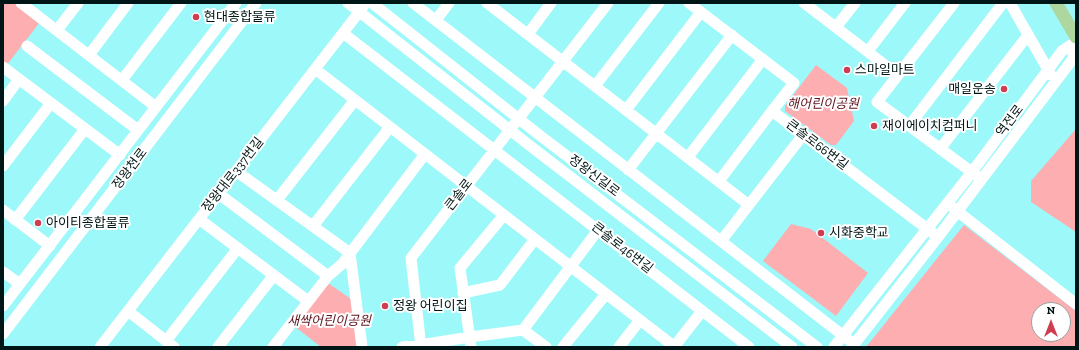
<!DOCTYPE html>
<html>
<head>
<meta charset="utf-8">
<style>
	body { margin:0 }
	#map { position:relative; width:1079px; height:350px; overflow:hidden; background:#9df8fa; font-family:"Zilla Slab",serif }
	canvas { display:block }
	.frame { position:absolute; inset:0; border:4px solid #001515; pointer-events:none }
	.north { position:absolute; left:1031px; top:302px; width:40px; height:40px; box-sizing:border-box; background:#fff; border:1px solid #99a1a1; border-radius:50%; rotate:0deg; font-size:11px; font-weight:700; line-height:16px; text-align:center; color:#001515 }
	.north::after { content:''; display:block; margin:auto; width:14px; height:18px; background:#ce3d50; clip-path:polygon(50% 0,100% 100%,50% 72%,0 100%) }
</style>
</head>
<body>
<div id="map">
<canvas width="1079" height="350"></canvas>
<div class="frame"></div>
<div class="north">N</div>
</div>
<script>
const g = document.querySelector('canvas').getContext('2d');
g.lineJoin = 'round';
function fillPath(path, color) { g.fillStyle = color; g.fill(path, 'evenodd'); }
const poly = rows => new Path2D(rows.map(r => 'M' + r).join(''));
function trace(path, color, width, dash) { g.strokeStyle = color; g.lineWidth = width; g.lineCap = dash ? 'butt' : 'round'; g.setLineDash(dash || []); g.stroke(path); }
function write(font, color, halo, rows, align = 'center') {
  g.font = font + ' "Zilla Slab","Noto Sans KR",serif'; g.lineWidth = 4; g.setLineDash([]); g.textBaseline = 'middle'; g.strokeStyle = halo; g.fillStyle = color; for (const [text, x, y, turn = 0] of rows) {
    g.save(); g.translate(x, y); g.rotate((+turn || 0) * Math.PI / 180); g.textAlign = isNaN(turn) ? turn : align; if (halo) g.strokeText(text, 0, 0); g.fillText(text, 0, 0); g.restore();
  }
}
fillPath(poly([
	[3,3,14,3,40,22,6,66,3,63],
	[816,65,847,88,854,121,836,145,831,145,785,111,785,106],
	[1076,129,1076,232,1031,202,1031,181],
	[791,224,811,229,868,273,836,316,763,261],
	[964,225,1076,311,1076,347,866,347],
	[1039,310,1063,310,1063,334,1039,334],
	[328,283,351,299,357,347,321,347,294,326]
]), '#fdaeb0');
trace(poly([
	[21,3,156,107],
	[348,3,510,130,529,145,792,347],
	[372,3,538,134,817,347],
	[413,3,854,344],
	[487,3,749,205],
	[689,3,794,83,772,111,938,237],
	[804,3,898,75,877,102,977,176],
	[1010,3,1051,75],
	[436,20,449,3],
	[836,27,855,3],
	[57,30,78,3],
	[343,33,749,347],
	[528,34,551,3],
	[27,46,138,130],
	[868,51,905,3],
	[89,55,128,3],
	[3,67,120,155],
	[315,69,675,347],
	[898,75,954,3],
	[122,80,181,3],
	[595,86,659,3],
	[3,101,19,79],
	[626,110,701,12],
	[909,126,1003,3],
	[940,149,1028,35],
	[688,157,763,59],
	[3,166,51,103],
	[628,170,732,35],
	[236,171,350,253,362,347],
	[719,181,772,111],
	[219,194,328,276],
	[277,200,355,100],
	[952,207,1076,304],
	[3,210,50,246],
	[199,219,308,301],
	[15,220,85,129],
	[313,226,390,127],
	[721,241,803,135],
	[3,272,20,284],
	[463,293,500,285,535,239],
	[3,306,236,3],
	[128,311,174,347],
	[523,330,598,230],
	[3,334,256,3],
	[166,341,238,248],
	[100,347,363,7],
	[218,347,274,275],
	[273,347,328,276,342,264,425,154],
	[402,347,420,345,470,337,523,330,546,347],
	[421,347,411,258,608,3],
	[471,347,460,268,504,215],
	[563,347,606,294],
	[619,347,640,320],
	[674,347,702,311],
	[834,347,972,172,1062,51,1076,42],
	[852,347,938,237,1072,60,1076,47]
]), '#fff', 11);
trace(poly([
	[1056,3,1076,37]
]), '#add79e', 13);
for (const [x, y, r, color] of [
	[196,17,4,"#ce3d50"],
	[847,70,4,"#ce3d50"],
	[1004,89,4,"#ce3d50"],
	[874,126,4,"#ce3d50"],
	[38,223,4,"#ce3d50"],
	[821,233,4,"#ce3d50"],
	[385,306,4,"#ce3d50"]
]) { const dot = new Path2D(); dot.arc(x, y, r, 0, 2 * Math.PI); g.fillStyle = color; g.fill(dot); trace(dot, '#fff', 1.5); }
write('13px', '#001515', '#fff', [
	["현대종합물류",204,17],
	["스마일마트",855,70],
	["매일운송",996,89,"right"],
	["재이에이치컴퍼니",882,126],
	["아이티종합물류",46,223],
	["시화중학교",829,233],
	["정왕 어린이집",393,306]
], 'left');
write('italic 13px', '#5d131e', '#fff', [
	["해어린이공원",823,104],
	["새싹어린이공원",329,321]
]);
write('13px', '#001515', '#fff', [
	["역전로",1010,121,-53],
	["큰솔로66번길",817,145,37],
	["정왕천로",130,169,-53],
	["정왕대로337번길",233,175,-52],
	["정왕신길로",594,176,37],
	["큰솔로",459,195,-52],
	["큰솔로46번길",622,248,38]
]);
</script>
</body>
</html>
